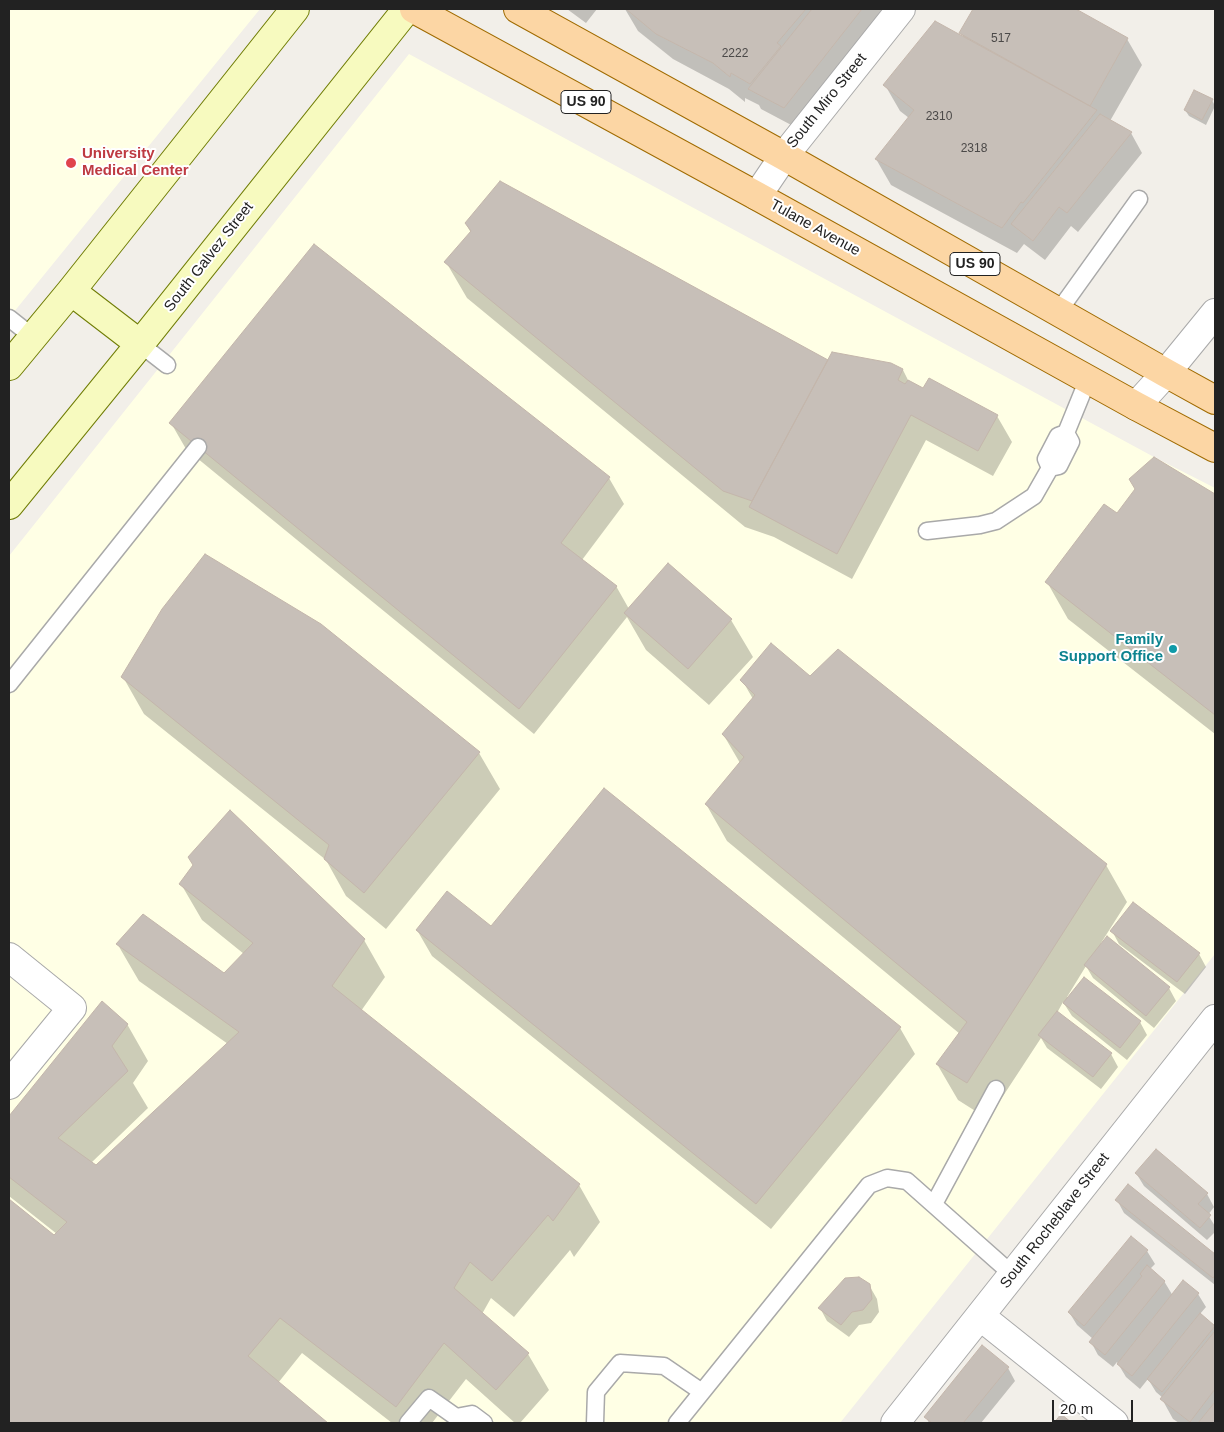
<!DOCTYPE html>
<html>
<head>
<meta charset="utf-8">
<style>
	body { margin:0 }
	#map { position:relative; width:1224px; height:1432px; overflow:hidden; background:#f2efe9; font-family:Helvetica,sans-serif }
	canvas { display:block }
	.frame { position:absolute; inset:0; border:10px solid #222; pointer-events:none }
	.scale { position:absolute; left:1052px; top:1400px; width:81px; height:22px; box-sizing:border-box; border:2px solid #222; border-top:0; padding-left:6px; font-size:15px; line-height:18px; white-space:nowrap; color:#222; -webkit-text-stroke:4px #fff; paint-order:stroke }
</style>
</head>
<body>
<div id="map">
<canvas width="1224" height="1432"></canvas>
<div class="frame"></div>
<div class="scale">20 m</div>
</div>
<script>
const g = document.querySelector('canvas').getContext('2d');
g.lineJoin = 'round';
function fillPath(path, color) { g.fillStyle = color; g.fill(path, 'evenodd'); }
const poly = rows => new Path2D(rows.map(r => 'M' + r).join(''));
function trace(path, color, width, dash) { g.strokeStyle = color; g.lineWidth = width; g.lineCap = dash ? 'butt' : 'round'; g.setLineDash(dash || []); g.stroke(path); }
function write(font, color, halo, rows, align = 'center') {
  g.font = font + ' Helvetica,sans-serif'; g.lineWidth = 4; g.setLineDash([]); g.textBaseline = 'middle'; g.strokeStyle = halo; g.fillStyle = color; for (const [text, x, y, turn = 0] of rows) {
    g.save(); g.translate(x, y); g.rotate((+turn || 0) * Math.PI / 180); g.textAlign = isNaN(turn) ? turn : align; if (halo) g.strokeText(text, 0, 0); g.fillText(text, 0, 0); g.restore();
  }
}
fillPath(poly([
	[9,9,260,9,9,318],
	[409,54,1154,457,1215,488,1215,954,840,1423,9,1423,9,556]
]), '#ffffe5');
fillPath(poly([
	[567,9,597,9,586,23],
	[625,9,900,9,795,127,761,109,759,105,745,98,745,102,729,89,673,59,638,31],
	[974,9,1073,9,1127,39,1142,65,1110,121,1131,133,1142,153,1078,232,1071,226,1045,260,1024,244,1017,253,891,185,876,159,909,118,900,111,885,85,964,38,961,33],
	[1212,100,1215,106,1206,125,1189,116,1185,110],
	[466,224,829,362,891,364,903,370,909,382,924,390,997,416,1012,442,993,476,926,440,852,579,774,537,745,527,467,298,446,262,471,233],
	[314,245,609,478,624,504,582,560,616,586,629,609,668,565,731,620,753,657,709,705,646,650,627,617,534,734,186,449,171,423],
	[1155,459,1215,495,1215,734,1068,619,1047,582,1117,514,1136,490],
	[838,650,1106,865,1127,902,1101,943,1169,988,1176,1001,1154,1028,1093,978,1086,966,1067,997,1140,1022,1147,1035,1127,1060,1072,1016,1063,1002,1057,1013,1111,1054,1118,1067,1101,1089,1047,1048,1041,1038,988,1119,958,1100,937,1064,960,1034,727,841,706,804,740,763,723,734,753,699,742,680,810,678],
	[123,677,479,753,500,789,386,929,346,896,326,860,144,714],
	[181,884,364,940,385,977,361,1011,579,1185,600,1222,574,1257,570,1250,514,1317,491,1298,482,1314,528,1354,549,1390,520,1423,515,1423,466,1379,432,1423,392,1423,302,1353,278,1383,326,1423,9,1423,9,1201,54,1237,57,1234,9,1196,9,1118,102,1002,127,1024,148,1061,133,1083,148,1108,91,1163,96,1167,228,1044,139,981,118,945,224,974,244,954,202,920],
	[491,928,900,1028,915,1054,771,1229,432,956,417,930],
	[1112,931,1199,954,1206,967,1185,994,1119,944],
	[1136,1173,1207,1194,1214,1207,1208,1215,1215,1226,1215,1232,1207,1240,1144,1186],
	[1128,1186,1215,1256,1215,1285,1124,1213,1117,1200],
	[1147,1251,1155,1264,1150,1269,1164,1281,1173,1296,1198,1294,1206,1307,1200,1314,1215,1326,1215,1423,1179,1423,1173,1419,1162,1399,1163,1398,1156,1392,1148,1379,1140,1389,1126,1377,1117,1362,1113,1367,1098,1355,1091,1342,1093,1339,1077,1325,1069,1312],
	[869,1285,877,1299,879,1312,871,1323,859,1325,849,1337,827,1321,820,1308],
	[1008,1368,1015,1381,981,1423,929,1423,926,1417]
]), '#0003');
const building = poly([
	[626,9,806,9,777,43,781,46,750,84,731,73,730,77,713,63,656,34,626,9],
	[812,9,862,9,784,108,748,89,812,9],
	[973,9,1076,9,1128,38,1090,106,959,33,973,9],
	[935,21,1097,110,1023,203,1021,202,1002,228,875,159,914,110,883,85,935,21],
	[1194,90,1213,99,1202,120,1184,110,1194,90],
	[1100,114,1132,132,1067,213,1059,207,1033,241,1011,224,1100,114],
	[500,181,828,360,752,501,723,491,444,262,471,231,465,223,500,181],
	[314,244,610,477,561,543,617,586,519,709,169,423,314,244],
	[832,352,891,363,903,369,898,380,905,384,908,380,923,388,929,378,998,415,978,451,911,415,837,554,749,507,832,352],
	[1154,457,1215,494,1215,715,1045,582,1104,504,1117,513,1135,489,1129,479,1154,457],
	[205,554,321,624,480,752,364,893,324,859,329,845,121,677,162,609,205,554],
	[668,563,732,619,688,669,624,613,668,563],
	[771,643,810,676,838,649,1107,864,967,1083,936,1064,967,1022,705,804,744,757,722,734,755,695,740,680,771,643],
	[604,788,901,1027,756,1204,416,930,447,891,491,926,604,788],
	[230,810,365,939,332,986,580,1184,553,1221,548,1215,492,1281,470,1262,454,1288,529,1353,496,1390,444,1343,396,1407,280,1318,248,1356,328,1423,9,1423,9,1199,54,1235,67,1222,9,1177,9,1116,102,1001,128,1024,112,1046,128,1071,58,1138,96,1165,239,1032,116,944,143,914,224,973,253,943,179,884,193,865,188,857,230,810],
	[1133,902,1200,953,1177,982,1110,931,1133,902],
	[1107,936,1170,987,1146,1016,1084,965,1107,936],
	[1084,977,1141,1021,1120,1048,1063,1003,1084,977],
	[1057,1011,1112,1053,1093,1077,1038,1035,1057,1011],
	[1156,1149,1208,1193,1198,1204,1211,1215,1200,1228,1135,1173,1156,1149],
	[1128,1184,1215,1254,1215,1275,1213,1278,1115,1200,1128,1184],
	[1131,1236,1148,1250,1084,1326,1068,1312,1131,1236],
	[1147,1265,1165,1281,1105,1355,1089,1342,1142,1276,1140,1274,1147,1265],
	[859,1277,870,1284,872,1299,863,1310,852,1312,841,1325,818,1308,845,1278,859,1277],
	[1183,1280,1199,1293,1132,1376,1117,1364,1183,1280],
	[1200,1313,1215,1326,1162,1392,1147,1379,1200,1313],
	[1215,1331,1215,1389,1190,1422,1160,1399,1215,1331],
	[982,1345,1009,1367,963,1423,932,1423,924,1417,982,1345],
	[1215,1402,1215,1423,1198,1423,1215,1402],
	[1061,1414,1072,1423,1054,1423,1061,1414]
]);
fillPath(building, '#c7bfb8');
trace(building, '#c4b6ab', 1);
const lane = poly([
	[1058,312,1139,199],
	[9,318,33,337],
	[140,344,167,365],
	[1066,433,1088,379],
	[1050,468,1046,459,1058,436,1066,433],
	[927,531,980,525,996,521,1034,496,1050,468,1059,466,1071,442,1066,433],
	[9,684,198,447],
	[934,1204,996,1089],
	[408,1423,429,1398,456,1417],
	[458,1423,456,1417,472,1414,484,1423],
	[595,1423,596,1392,620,1363,664,1366,702,1392],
	[677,1423,869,1185,887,1178,907,1181,1013,1275]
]);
const street = poly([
	[757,196,784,156,901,9],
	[1136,406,1166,373,1215,313],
	[9,957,72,1008,9,1085],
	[980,1316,1114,1423],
	[895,1423,1215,1019]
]);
const secondary = poly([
	[71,291,140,344],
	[9,366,71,291,295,9],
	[9,505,140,344,407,9]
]);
const primary = poly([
	[414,9,757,196,1136,406,1215,448],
	[518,9,784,156,1166,373,1215,400]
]);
trace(lane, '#a9a9a9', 19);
trace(street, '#a9a9a9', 30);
trace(secondary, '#707d05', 30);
trace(primary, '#a06b00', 30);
trace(lane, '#fff', 16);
trace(street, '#fff', 28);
trace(secondary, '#f7fabf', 28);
trace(primary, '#fcd6a4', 28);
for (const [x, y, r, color] of [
	[71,163,6,"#e0444e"],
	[1173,649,5,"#0f9aa8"]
]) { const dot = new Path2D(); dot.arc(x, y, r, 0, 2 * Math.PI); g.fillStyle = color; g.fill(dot); trace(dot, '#fff', 2); }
write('12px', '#4b4948', null, [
	["517",1001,39],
	["2222",735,54],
	["2310",939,117],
	["2318",974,149]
]);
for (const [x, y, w] of [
	[586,102,50],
	[975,264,50]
]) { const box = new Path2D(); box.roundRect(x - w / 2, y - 11.5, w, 23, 4); g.fillStyle = '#fff'; g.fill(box); trace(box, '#222', 1); }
write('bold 14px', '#222', null, [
	["US 90",586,102],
	["US 90",975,264]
]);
write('15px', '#222', '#fff', [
	["South Miro Street",827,101,-51],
	["Tulane Avenue",815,228,29],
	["South Galvez Street",209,257,-52],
	["South Rocheblave Street",1055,1221,-52]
]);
write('bold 15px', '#be3a42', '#fff', [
	["University",82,154],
	["Medical Center",82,171]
], 'left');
write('bold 15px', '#0d838f', '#fff', [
	["Family",1163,640],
	["Support Office",1163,657]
], 'right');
</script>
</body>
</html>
